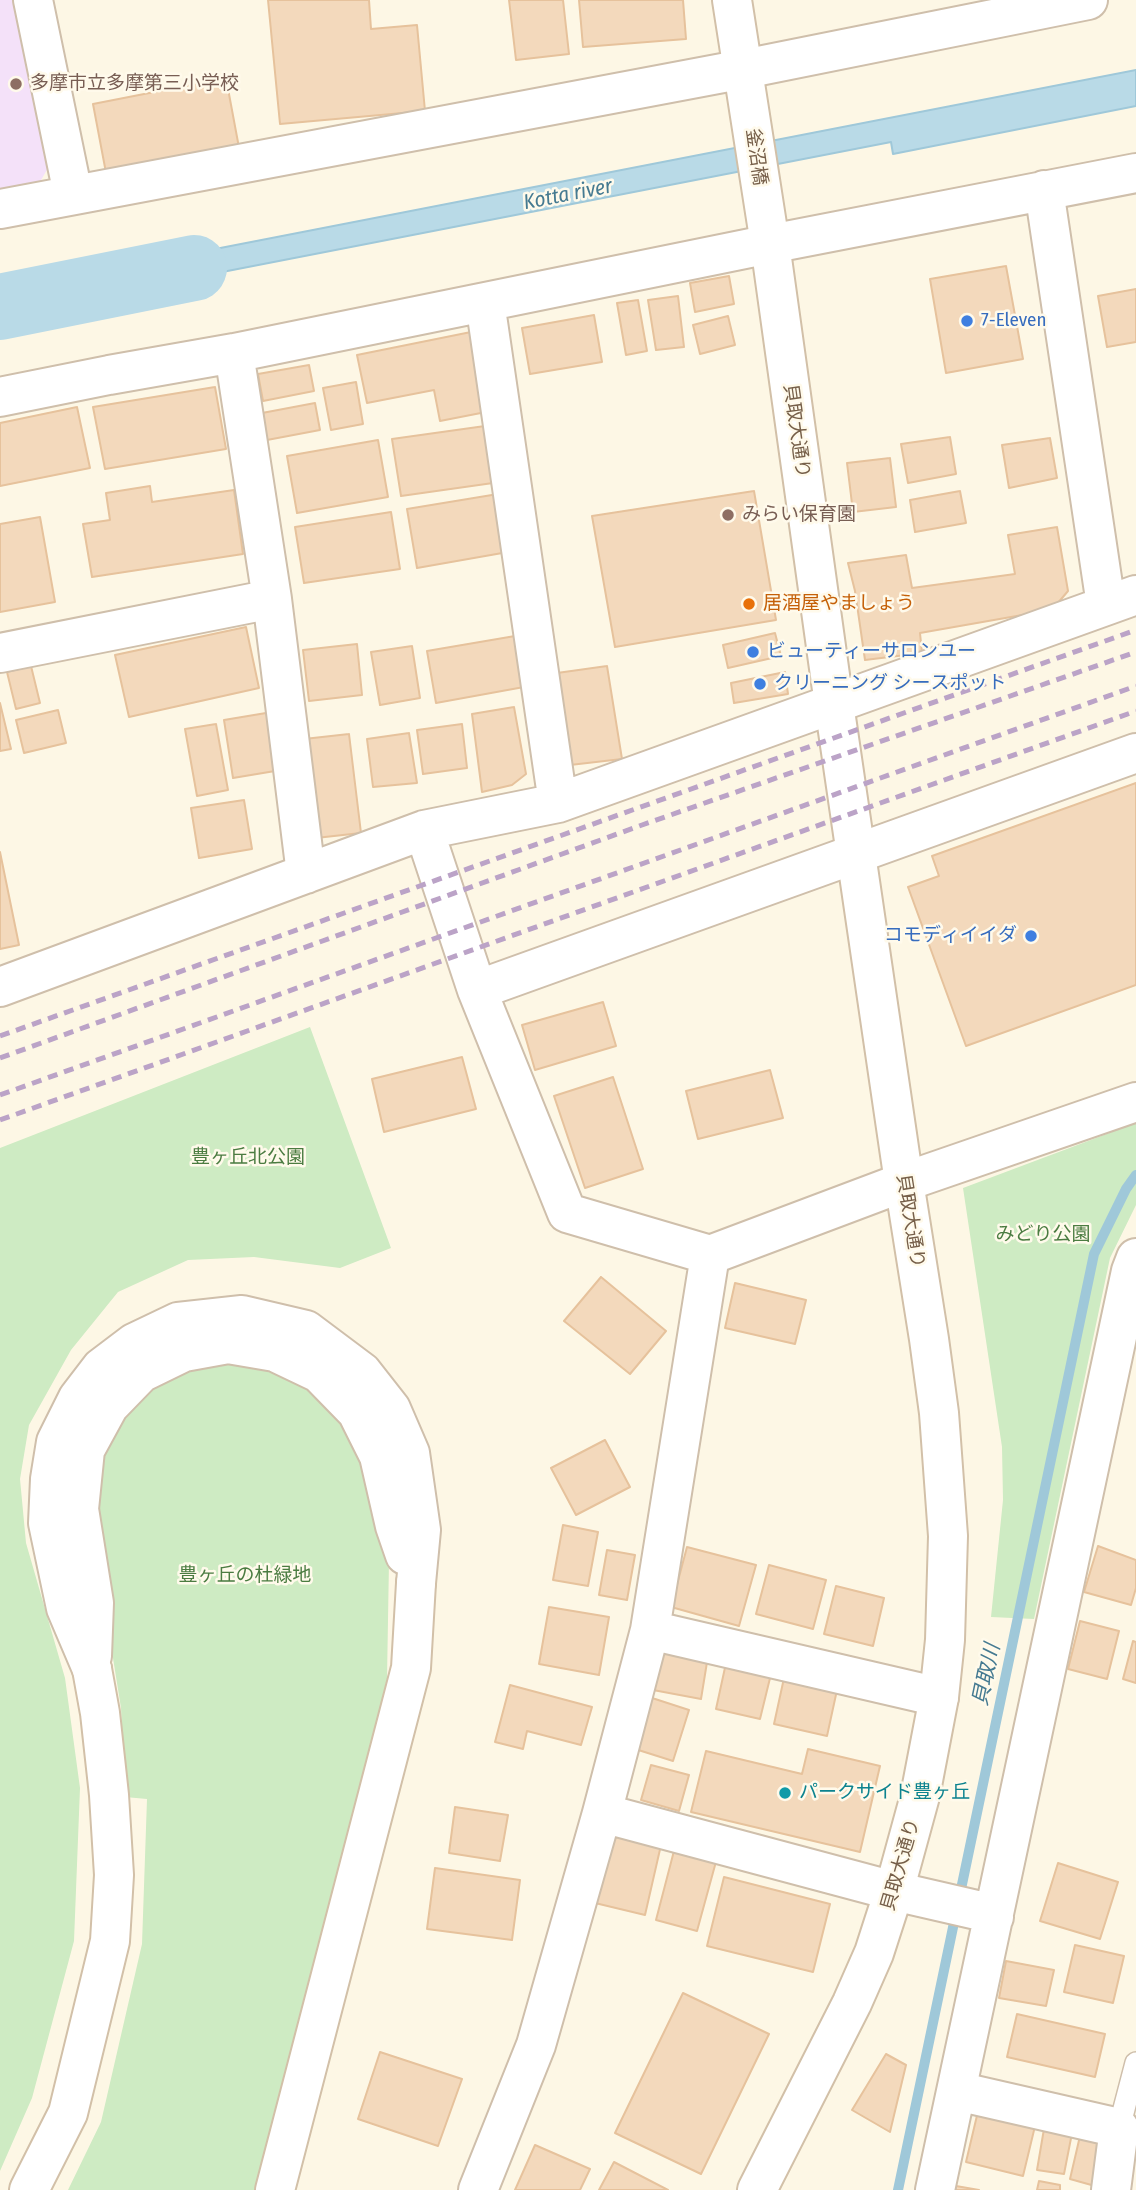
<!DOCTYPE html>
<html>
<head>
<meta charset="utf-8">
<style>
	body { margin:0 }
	canvas { display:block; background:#fdf7e5 }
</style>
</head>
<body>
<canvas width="1136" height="2190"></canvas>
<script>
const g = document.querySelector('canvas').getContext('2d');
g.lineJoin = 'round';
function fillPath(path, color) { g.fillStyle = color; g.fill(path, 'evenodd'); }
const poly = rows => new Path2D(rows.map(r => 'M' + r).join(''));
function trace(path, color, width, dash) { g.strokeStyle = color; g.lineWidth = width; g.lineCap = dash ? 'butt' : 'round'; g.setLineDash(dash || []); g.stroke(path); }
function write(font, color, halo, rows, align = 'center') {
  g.font = font + ' "Fira Sans Condensed","Noto Sans JP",sans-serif'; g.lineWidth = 5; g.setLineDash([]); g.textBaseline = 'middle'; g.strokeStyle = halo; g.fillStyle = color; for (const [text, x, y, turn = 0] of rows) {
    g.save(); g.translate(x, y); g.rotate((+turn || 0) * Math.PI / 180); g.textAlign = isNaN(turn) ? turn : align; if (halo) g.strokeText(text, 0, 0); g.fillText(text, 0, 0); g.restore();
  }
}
fillPath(poly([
	[0,0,15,0,48,168,33,194,0,200]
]), '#f4e1f9');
fillPath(poly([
	[310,1027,391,1248,340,1268,254,1257,188,1260,118,1292,71,1350,29,1425,20,1479,26,1543,65,1678,80,1788,74,1941,32,2098,0,2171,0,1148],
	[1136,1123,1136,1205,1110,1258,1034,1619,991,1617,1003,1500,1002,1447,963,1188],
	[227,1357,316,1385,367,1461,389,1561,387,1679,257,2190,68,2190,101,2122,142,1944,147,1799,125,1797,121,1708,104,1602,92,1507,96,1453,148,1386,190,1364]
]), '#ceebc3');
const water = poly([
	[1136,70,1136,106,893,154,891,142,104,295,102,271,1136,70]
]);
fillPath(water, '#b9dae7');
trace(water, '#9fc8d9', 2);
trace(poly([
	[898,2190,1094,1254,1126,1189,1136,1175]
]), '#9fc8d9', 10);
trace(poly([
	[0,307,194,268]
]), '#b9dae7', 66);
const building = poly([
	[268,0,369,0,371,29,417,25,425,111,280,124,268,0],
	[509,0,563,0,569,54,516,60,509,0],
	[579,0,683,0,686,39,583,47,579,0],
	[226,78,240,153,107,178,93,104,226,78],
	[1006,266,1023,359,946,373,930,279,1006,266],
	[729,276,734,304,695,312,690,283,729,276],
	[1136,289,1136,342,1107,347,1098,296,1136,289],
	[678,296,684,347,656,350,648,300,678,296],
	[638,300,647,351,626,355,617,303,638,300],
	[594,315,602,362,530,374,522,328,594,315],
	[728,316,735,345,700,354,693,325,728,316],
	[471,332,486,412,440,421,434,390,367,403,357,355,471,332],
	[309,365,314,391,263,401,258,374,309,365],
	[356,382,363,424,331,430,323,388,356,382],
	[215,387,226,449,105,469,93,407,215,387],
	[315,403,320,430,267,440,262,413,315,403],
	[77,407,90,468,0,486,0,423,77,407],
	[485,426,493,483,401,496,392,439,485,426],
	[950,437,956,474,908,483,901,444,950,437],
	[1050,438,1057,478,1009,488,1002,445,1050,438],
	[378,440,388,497,297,513,287,456,378,440],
	[890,458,896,507,853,512,847,463,890,458],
	[150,486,152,502,234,490,243,554,92,577,83,524,110,520,106,493,150,486],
	[754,491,776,620,615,647,592,516,754,491],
	[960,491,966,523,915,532,910,500,960,491],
	[498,494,508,552,417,568,407,509,498,494],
	[391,512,400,569,304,583,295,527,391,512],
	[40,517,55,602,0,612,0,524,40,517],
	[1057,527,1068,591,1057,604,1028,614,920,633,922,653,865,660,855,591,848,563,906,555,912,588,1015,574,1008,535,1057,527],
	[246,627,259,688,129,717,115,655,246,627],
	[775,633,781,656,728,668,723,645,775,633],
	[515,636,524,687,436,703,427,651,515,636],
	[357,644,362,695,309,701,303,650,357,644],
	[412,646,420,698,380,705,371,652,412,646],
	[31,666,40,703,16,709,7,672,31,666],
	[607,666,622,759,570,765,557,673,607,666],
	[785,672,788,694,734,703,731,683,785,672],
	[0,703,11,749,0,751,0,703],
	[514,707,526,774,512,785,482,792,472,714,514,707],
	[58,710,66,743,24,753,16,720,58,710],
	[272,712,281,770,233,778,224,720,272,712],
	[216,724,228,790,197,796,185,729,216,724],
	[462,724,467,768,423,774,417,730,462,724],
	[409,733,417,783,373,787,367,739,409,733],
	[349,734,361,833,316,838,304,739,349,734],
	[1136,783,1136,985,966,1046,908,887,939,876,932,856,1136,783],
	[244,800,252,849,199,858,191,808,244,800],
	[0,852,19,945,0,949,0,852],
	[603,1002,616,1046,535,1070,522,1025,603,1002],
	[462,1057,476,1109,384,1132,372,1079,462,1057],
	[770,1070,783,1118,698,1139,686,1091,770,1070],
	[613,1077,643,1169,585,1188,554,1096,613,1077],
	[601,1277,666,1331,630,1374,564,1321,601,1277],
	[735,1283,806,1300,795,1344,725,1328,735,1283],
	[605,1440,630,1487,576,1515,551,1468,605,1440],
	[563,1525,598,1532,588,1586,553,1580,563,1525],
	[1098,1546,1136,1560,1136,1588,1131,1605,1084,1592,1098,1546],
	[687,1547,756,1565,739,1626,671,1607,687,1547],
	[607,1550,635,1555,627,1600,599,1595,607,1550],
	[769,1565,826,1580,813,1629,756,1614,769,1565],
	[836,1586,884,1598,873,1646,824,1634,836,1586],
	[549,1607,609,1617,599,1675,539,1664,549,1607],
	[1080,1621,1119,1631,1107,1679,1068,1669,1080,1621],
	[1133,1641,1136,1642,1136,1683,1123,1679,1133,1641],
	[661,1648,708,1656,701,1699,653,1690,661,1648],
	[726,1663,771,1674,760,1719,716,1709,726,1663],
	[784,1678,837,1690,827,1736,774,1724,784,1678],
	[510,1685,592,1707,581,1745,527,1731,523,1749,495,1742,510,1685],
	[649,1697,689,1710,673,1761,632,1748,649,1697],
	[808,1749,880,1766,860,1852,691,1812,706,1751,802,1774,808,1749],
	[651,1765,689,1775,679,1811,641,1800,651,1765],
	[455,1807,508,1815,500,1861,449,1853,455,1807],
	[612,1833,661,1845,645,1915,595,1903,612,1833],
	[675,1847,717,1858,697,1931,656,1920,675,1847],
	[1058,1863,1118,1882,1100,1939,1040,1921,1058,1863],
	[435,1868,520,1880,512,1940,427,1929,435,1868],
	[724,1877,830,1904,813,1972,707,1946,724,1877],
	[1075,1945,1124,1956,1113,2003,1064,1992,1075,1945],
	[1006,1961,1054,1970,1046,2006,999,1998,1006,1961],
	[683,1993,769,2034,701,2174,615,2133,683,1993],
	[1017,2014,1105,2034,1095,2077,1007,2057,1017,2014],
	[380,2052,462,2079,438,2146,358,2119,380,2052],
	[886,2054,906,2065,890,2132,852,2110,886,2054],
	[979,2107,1036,2122,1023,2176,966,2162,979,2107],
	[1045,2123,1073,2128,1064,2174,1037,2170,1045,2123],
	[1080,2136,1105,2142,1095,2186,1070,2179,1080,2136],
	[535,2145,590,2169,580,2190,515,2190,535,2145],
	[614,2162,668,2190,599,2190,614,2162],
	[1039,2181,1060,2185,1060,2190,1037,2190,1039,2181],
	[956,2186,979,2190,955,2190,956,2186]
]);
fillPath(building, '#f3d9bc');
trace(building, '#e6c29c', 2);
const lane = poly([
	[1119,2128,1136,2063]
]);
const street = poly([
	[33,0,73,194],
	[1044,190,1106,605],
	[0,209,744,69,1088,0],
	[485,302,558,803],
	[234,353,272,599,306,874],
	[0,397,109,375,234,353,770,244,1136,173],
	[0,653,272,599],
	[424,830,477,990,567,1213,710,1255,650,1630,602,1813,536,2045,478,2190],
	[0,987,424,830,558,803,1136,595],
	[477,990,1136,753],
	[710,1255,904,1182,1136,1102],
	[650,1630,939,1697],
	[92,1656,94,1603,79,1509,85,1450,109,1406,141,1373,184,1352,228,1344,275,1352,319,1373,357,1412,379,1456,395,1526,405,1555],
	[92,1669,66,1608,48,1523,50,1479,56,1442,78,1398,101,1368,134,1343,178,1322,242,1315,306,1330,362,1372,391,1409,410,1453,421,1530,416,1583],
	[602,1813,894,1891,981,1911,994,1917],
	[957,2091,1119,2128,1111,2190],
	[935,2190,1131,1271,1136,1258]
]);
const secondary = poly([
	[732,0,770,244,834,704,904,1182,929,1339,939,1413,948,1536,945,1640,939,1697,920,1796,894,1891,874,1953,852,2003,757,2190],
	[29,2190,68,2113,110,1941,114,1875,109,1795,100,1713,92,1669],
	[275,2190,411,1668,416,1583]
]);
trace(lane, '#cfbfab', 24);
trace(street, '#cfbfab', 42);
trace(secondary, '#d2c0a8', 42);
trace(lane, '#fff', 21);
trace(street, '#fff', 38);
trace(secondary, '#fff', 38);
trace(poly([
	[0,1036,1136,630],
	[0,1058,642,825,1136,652],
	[0,1095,1136,686],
	[0,1120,1136,711]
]), '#bba3c7', 5, [10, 7]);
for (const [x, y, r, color] of [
	[16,84,7,"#8d6e63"],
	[967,321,7,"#3f7fe0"],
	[728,515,7,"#8d6e63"],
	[749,604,7,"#e8710a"],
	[753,652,7,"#3f7fe0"],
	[760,684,7,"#3f7fe0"],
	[1031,936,7,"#3f7fe0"],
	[785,1793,7,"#0f9aa8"]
]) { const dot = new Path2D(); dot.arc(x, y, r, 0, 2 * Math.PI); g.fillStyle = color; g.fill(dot); trace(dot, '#fffaeb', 2.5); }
write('19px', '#785e54', '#fffaeb', [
	["多摩市立多摩第三小学校",30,84],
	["みらい保育園",742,515]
], 'left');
write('19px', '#765f49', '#fffaeb', [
	["釜沼橋",756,157,82],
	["貝取大通り",796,431,82],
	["貝取大通り",910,1221,81],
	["貝取大通り",901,1865,-74]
]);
write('19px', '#366cbe', '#fffaeb', [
	["7-Eleven",981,321],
	["ビューティーサロンユー",767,652],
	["クリーニング シースポット",774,684],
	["コモディイイダ",1017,936,"right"]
], 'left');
write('19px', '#c56008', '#fffaeb', [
	["居酒屋やましょう",763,604]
], 'left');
write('19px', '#4b7c41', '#fffaeb', [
	["豊ヶ丘北公園",248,1158],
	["みどり公園",1043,1235],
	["豊ヶ丘の杜緑地",245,1576]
]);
write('19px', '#0d838f', '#fffaeb', [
	["パークサイド豊ヶ丘",799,1793]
], 'left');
write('italic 21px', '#457a91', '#fffaeb', [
	["Kotta river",568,195,-11],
	["貝取川",987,1675,-78]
]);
</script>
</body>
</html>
